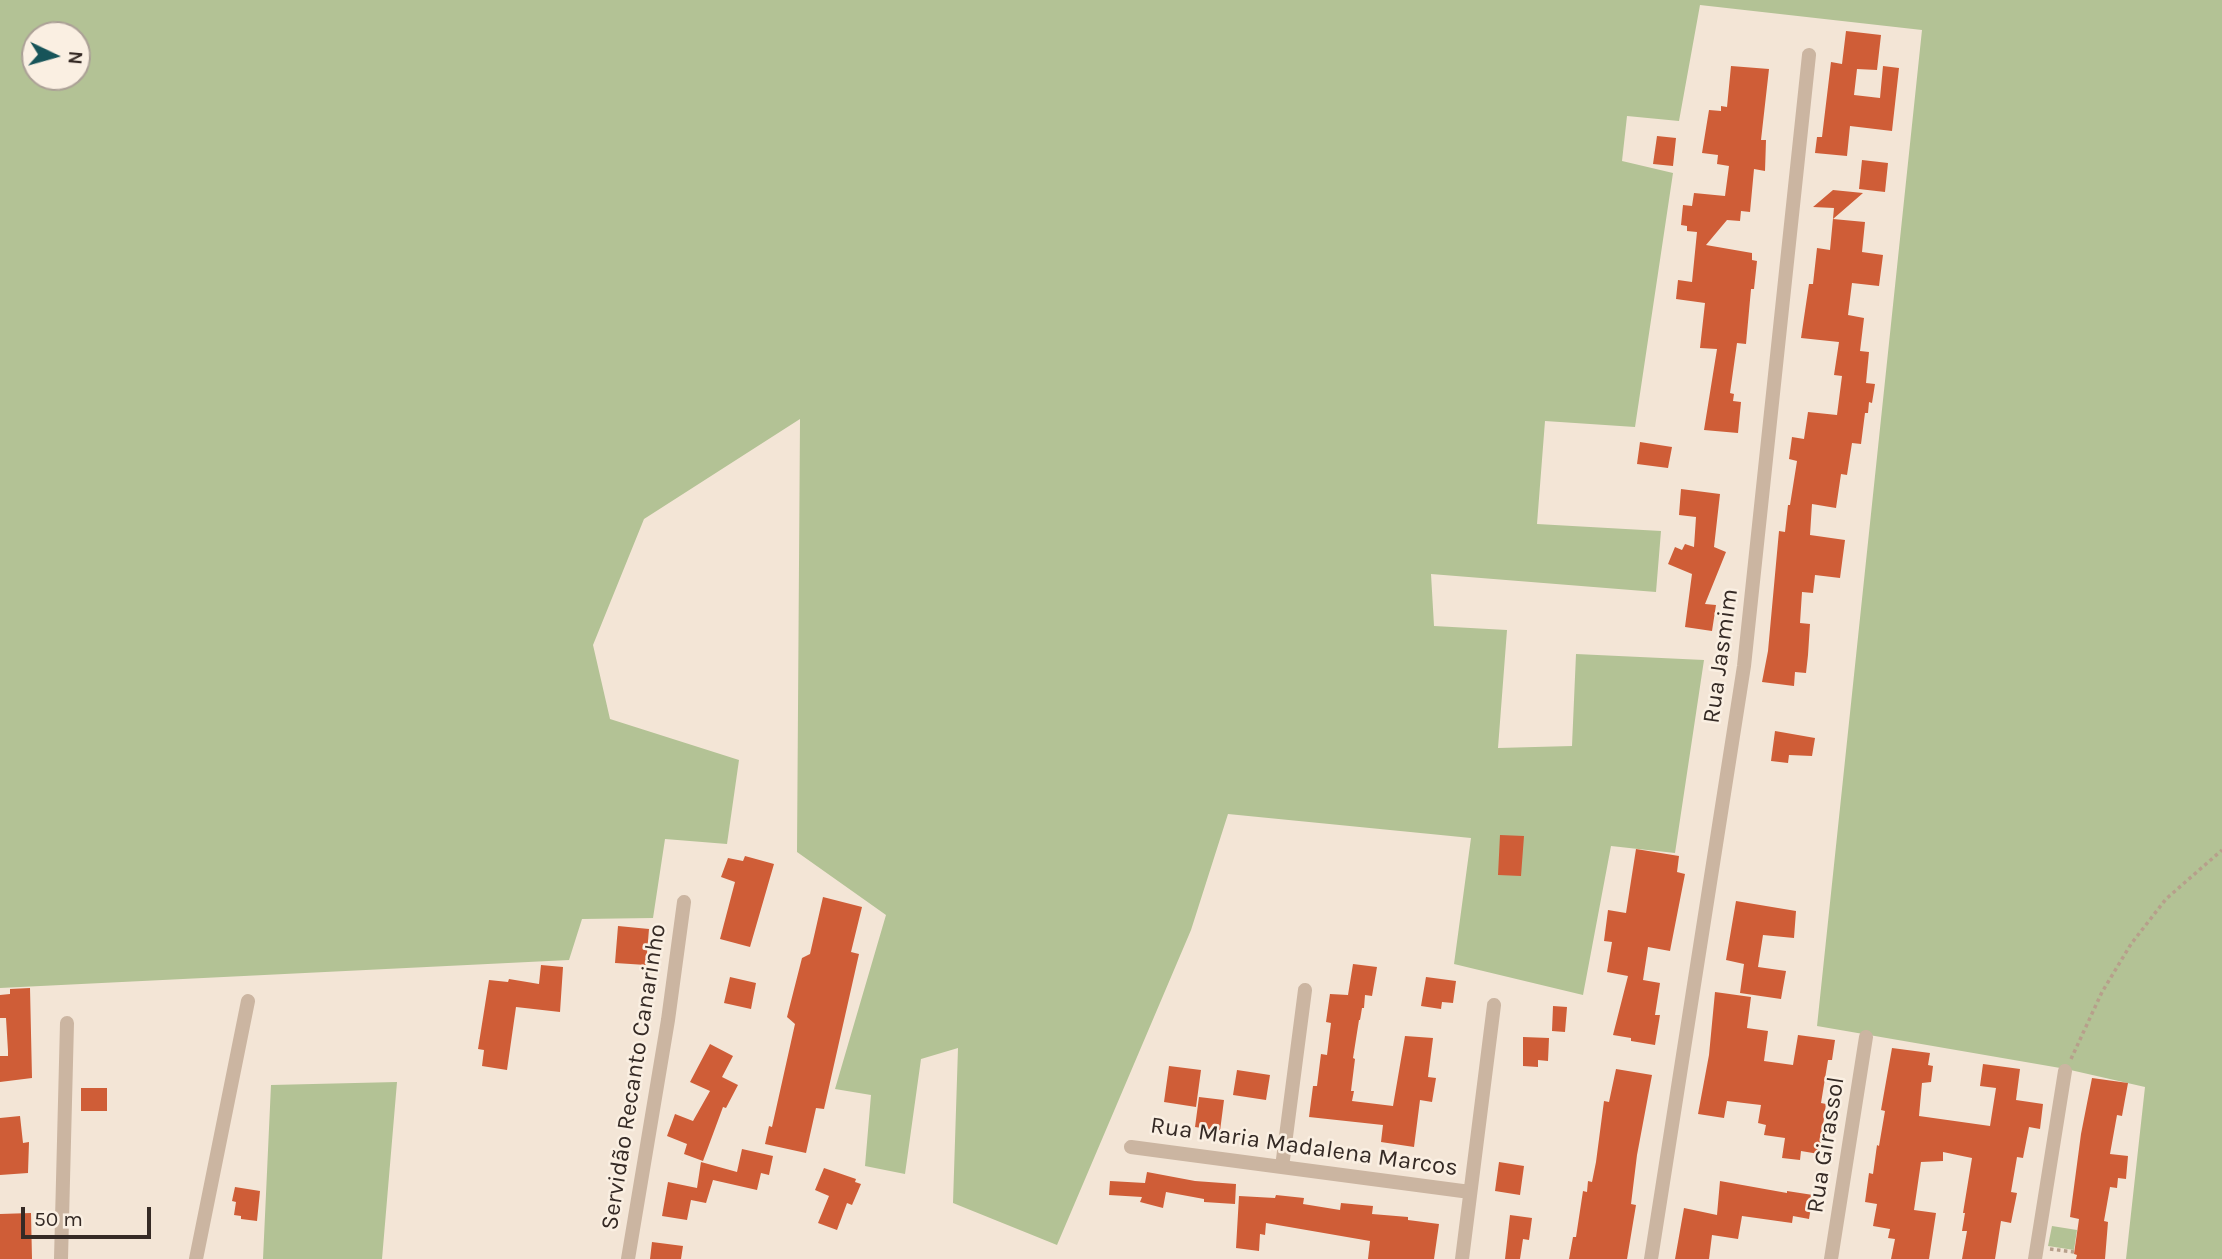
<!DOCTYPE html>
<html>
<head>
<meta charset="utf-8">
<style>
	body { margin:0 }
	#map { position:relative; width:2222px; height:1259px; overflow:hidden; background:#f3e5d6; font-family:Karla,sans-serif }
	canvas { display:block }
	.north { position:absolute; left:21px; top:21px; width:70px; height:70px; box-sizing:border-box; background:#faefe2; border:2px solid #aba096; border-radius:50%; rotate:95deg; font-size:19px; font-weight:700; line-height:28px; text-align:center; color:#352a25 }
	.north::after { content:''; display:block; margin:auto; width:24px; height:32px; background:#175459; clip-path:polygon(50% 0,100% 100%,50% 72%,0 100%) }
	.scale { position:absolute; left:21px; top:1207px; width:130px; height:32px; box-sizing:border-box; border:4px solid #352a25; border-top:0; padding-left:9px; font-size:21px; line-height:24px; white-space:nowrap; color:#352a25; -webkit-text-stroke:5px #faefe2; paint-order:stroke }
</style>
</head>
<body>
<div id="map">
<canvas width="2222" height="1259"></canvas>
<div class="north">N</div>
<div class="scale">50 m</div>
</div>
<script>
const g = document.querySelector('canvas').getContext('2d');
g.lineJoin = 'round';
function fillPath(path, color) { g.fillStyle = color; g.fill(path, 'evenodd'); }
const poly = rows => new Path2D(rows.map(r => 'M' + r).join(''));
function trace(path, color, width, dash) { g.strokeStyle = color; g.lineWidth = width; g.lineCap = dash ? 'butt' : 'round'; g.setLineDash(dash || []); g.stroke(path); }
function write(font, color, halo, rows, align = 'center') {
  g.font = font + ' Karla,sans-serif'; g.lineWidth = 5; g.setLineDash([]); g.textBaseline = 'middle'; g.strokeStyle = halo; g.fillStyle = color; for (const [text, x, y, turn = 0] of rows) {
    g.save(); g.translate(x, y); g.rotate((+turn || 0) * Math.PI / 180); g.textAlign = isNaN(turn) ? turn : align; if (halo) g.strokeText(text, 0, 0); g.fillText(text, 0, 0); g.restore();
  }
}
fillPath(poly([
	[0,0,2222,0,2222,1259,2126,1259,2145,1087,2066,1069,1817,1026,1922,30,1700,5,1679,121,1627,116,1622,161,1673,173,1635,427,1545,421,1537,524,1661,531,1656,592,1431,574,1434,626,1507,630,1498,748,1572,746,1576,654,1704,660,1675,853,1611,846,1583,995,1454,964,1471,838,1228,814,1191,930,1057,1245,953,1203,958,1048,921,1059,905,1174,865,1166,871,1095,835,1089,886,915,797,852,800,419,644,519,593,645,610,719,739,760,727,844,665,839,653,918,582,919,569,960,0,988],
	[35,35,77,35,77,77,35,77],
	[397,1082,382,1259,263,1259,271,1085],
	[2052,1226,2077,1230,2074,1250,2048,1246]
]), '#b3c295');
fillPath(poly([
	[1846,31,1881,35,1877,70,1857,69,1854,95,1880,98,1883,66,1899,68,1892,131,1850,126,1847,156,1815,153,1817,137,1822,137,1831,62,1842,64],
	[1731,66,1769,69,1761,140,1766,140,1765,171,1754,169,1750,212,1741,211,1740,221,1727,220,1706,245,1752,253,1752,260,1757,261,1754,289,1751,289,1746,344,1737,343,1730,393,1734,394,1733,401,1741,402,1738,433,1704,430,1717,349,1700,348,1705,303,1676,299,1678,280,1692,282,1697,232,1687,231,1687,226,1681,225,1683,205,1692,206,1694,193,1725,196,1729,166,1717,164,1718,155,1702,153,1709,110,1721,111,1721,106,1727,107],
	[1657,136,1676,138,1673,166,1653,164],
	[1862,160,1888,163,1885,192,1859,189],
	[1833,190,1863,193,1833,219,1865,222,1862,252,1883,255,1879,286,1852,283,1848,315,1864,318,1860,351,1869,352,1866,383,1875,384,1872,403,1869,402,1868,413,1865,413,1861,444,1852,443,1847,475,1841,474,1836,508,1812,504,1810,535,1845,540,1840,578,1815,575,1813,593,1802,592,1800,623,1810,624,1808,655,1806,673,1795,672,1794,686,1762,682,1768,651,1779,531,1785,532,1788,505,1790,505,1797,461,1789,459,1792,437,1804,439,1808,412,1837,415,1842,376,1834,375,1839,342,1801,338,1809,284,1813,284,1817,248,1830,250,1834,208,1813,207],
	[1640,442,1672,447,1668,468,1637,464],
	[1681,489,1720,494,1714,547,1726,552,1705,604,1716,605,1712,631,1685,627,1692,574,1668,564,1675,547,1682,550,1685,544,1694,547,1696,517,1679,515],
	[1775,731,1815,738,1812,756,1789,755,1788,763,1771,761],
	[1500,835,1524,836,1521,876,1498,875],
	[1636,849,1679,856,1677,872,1685,874,1670,951,1648,947,1643,980,1660,983,1655,1015,1660,1015,1655,1045,1631,1041,1631,1038,1613,1035,1628,976,1607,972,1612,942,1604,941,1608,910,1626,913],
	[745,856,774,864,750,947,720,939,735,882,721,877,728,858,743,861],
	[823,897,862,907,851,952,859,954,824,1109,816,1108,806,1153,765,1144,769,1126,772,1127,795,1024,787,1017,802,958,810,954],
	[1736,901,1796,911,1794,938,1763,935,1758,967,1786,971,1781,999,1740,993,1744,964,1726,960],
	[618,926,649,929,646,965,615,963],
	[1353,964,1377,967,1372,996,1365,995,1364,1008,1362,1008,1360,1020,1359,1020,1353,1058,1355,1059,1351,1091,1354,1091,1352,1101,1393,1106,1405,1036,1433,1038,1428,1077,1436,1078,1432,1102,1420,1100,1414,1147,1381,1142,1383,1125,1309,1117,1313,1086,1317,1086,1321,1054,1327,1055,1331,1023,1326,1022,1330,994,1348,995],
	[541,965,563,967,560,1012,516,1007,507,1070,482,1066,484,1050,478,1049,489,980,508,982,509,979,539,984],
	[730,977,756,983,751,1009,724,1003],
	[1426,977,1456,981,1453,1003,1442,1002,1441,1009,1421,1006],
	[30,988,32,1078,0,1082,0,1056,8,1056,8,1051,6,1018,0,1018,0,995,10,994,10,989],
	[1715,992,1751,997,1747,1028,1768,1031,1764,1061,1793,1065,1798,1035,1835,1040,1832,1060,1828,1060,1821,1103,1826,1104,1819,1154,1801,1151,1800,1160,1782,1158,1785,1138,1764,1135,1766,1125,1758,1123,1761,1105,1727,1101,1724,1118,1698,1114,1709,1055],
	[1553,1006,1567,1007,1565,1032,1552,1031],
	[1523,1037,1549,1038,1548,1061,1538,1060,1538,1067,1523,1066],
	[710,1044,733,1056,722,1077,738,1085,726,1108,723,1107,703,1161,684,1154,687,1144,667,1136,675,1114,693,1121,710,1091,690,1082],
	[1892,1048,1930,1053,1928,1065,1933,1066,1931,1082,1922,1083,1919,1116,1990,1126,1996,1088,1980,1086,1983,1064,2020,1069,2016,1100,2043,1104,2040,1129,2029,1127,2023,1158,2017,1157,2011,1192,2017,1193,2011,1223,2001,1221,1995,1259,1962,1259,1967,1231,1962,1231,1965,1213,1963,1213,1972,1158,1943,1152,1943,1161,1921,1162,1914,1210,1936,1213,1929,1259,1891,1259,1895,1239,1888,1238,1890,1229,1873,1226,1877,1204,1865,1202,1869,1173,1873,1174,1877,1145,1879,1146,1885,1111,1881,1110],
	[1169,1066,1201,1070,1196,1107,1164,1102],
	[1616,1069,1652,1075,1637,1155,1631,1204,1636,1205,1627,1259,1569,1259,1573,1237,1576,1237,1583,1191,1587,1192,1588,1181,1592,1182,1596,1162,1604,1101,1609,1102],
	[1237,1070,1270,1075,1266,1100,1233,1095],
	[2092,1078,2128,1083,2122,1116,2117,1115,2110,1154,2128,1156,2126,1179,2118,1178,2117,1188,2110,1187,2104,1221,2108,1222,2105,1259,2076,1259,2077,1255,2074,1254,2079,1219,2070,1217,2081,1134],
	[81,1088,107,1088,107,1111,81,1111],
	[1199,1097,1224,1100,1220,1131,1195,1127],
	[20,1116,23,1143,29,1142,28,1173,0,1175,0,1118],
	[742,1149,773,1156,769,1175,761,1173,757,1190,713,1180,706,1203,691,1200,687,1220,662,1216,668,1182,697,1188,701,1162,737,1172],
	[1499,1162,1524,1166,1520,1195,1495,1191],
	[824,1168,856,1179,855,1182,861,1184,852,1205,847,1203,837,1230,818,1223,829,1196,815,1190],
	[1147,1172,1195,1181,1236,1184,1235,1204,1204,1202,1204,1199,1166,1192,1163,1208,1140,1202,1142,1197,1109,1195,1110,1181,1145,1183],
	[1720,1181,1787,1193,1787,1191,1813,1195,1809,1219,1793,1216,1792,1223,1742,1216,1738,1239,1712,1235,1709,1259,1675,1259,1684,1208,1717,1215],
	[235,1187,260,1191,257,1221,241,1219,241,1216,234,1215,236,1202,232,1201],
	[1276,1195,1304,1198,1303,1204,1340,1210,1341,1203,1373,1206,1372,1214,1408,1217,1408,1220,1439,1224,1434,1259,1368,1259,1370,1241,1266,1223,1265,1235,1260,1234,1259,1251,1236,1248,1239,1196,1275,1198],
	[31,1213,32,1259,0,1259,0,1214],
	[1510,1215,1532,1218,1529,1240,1523,1239,1520,1259,1505,1259],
	[652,1242,683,1246,681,1259,650,1259]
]), '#cf5d37');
trace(poly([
	[2071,1059,2102,992,2131,944,2166,899,2222,850],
	[2050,1249,2074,1252]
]), '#b79f8b', 3.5, [3.5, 3.5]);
trace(poly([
	[1131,1147,1470,1192],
	[1282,1167,1305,990],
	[61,1259,67,1023],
	[196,1259,248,1001],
	[628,1259,668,1020,684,902],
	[1462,1259,1494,1005],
	[1651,1259,1744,666,1809,55],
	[1831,1259,1866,1037],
	[2035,1259,2065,1071]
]), '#cbb5a1', 14);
write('24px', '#352a25', '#faefe2', [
	["Rua Jasmim",1721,656,-82],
	["Servidão Recanto Canarinho",634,1077,-81],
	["Rua Girassol",1826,1145,-81],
	["Rua Maria Madalena Marcos",1304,1147,8]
]);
</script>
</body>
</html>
